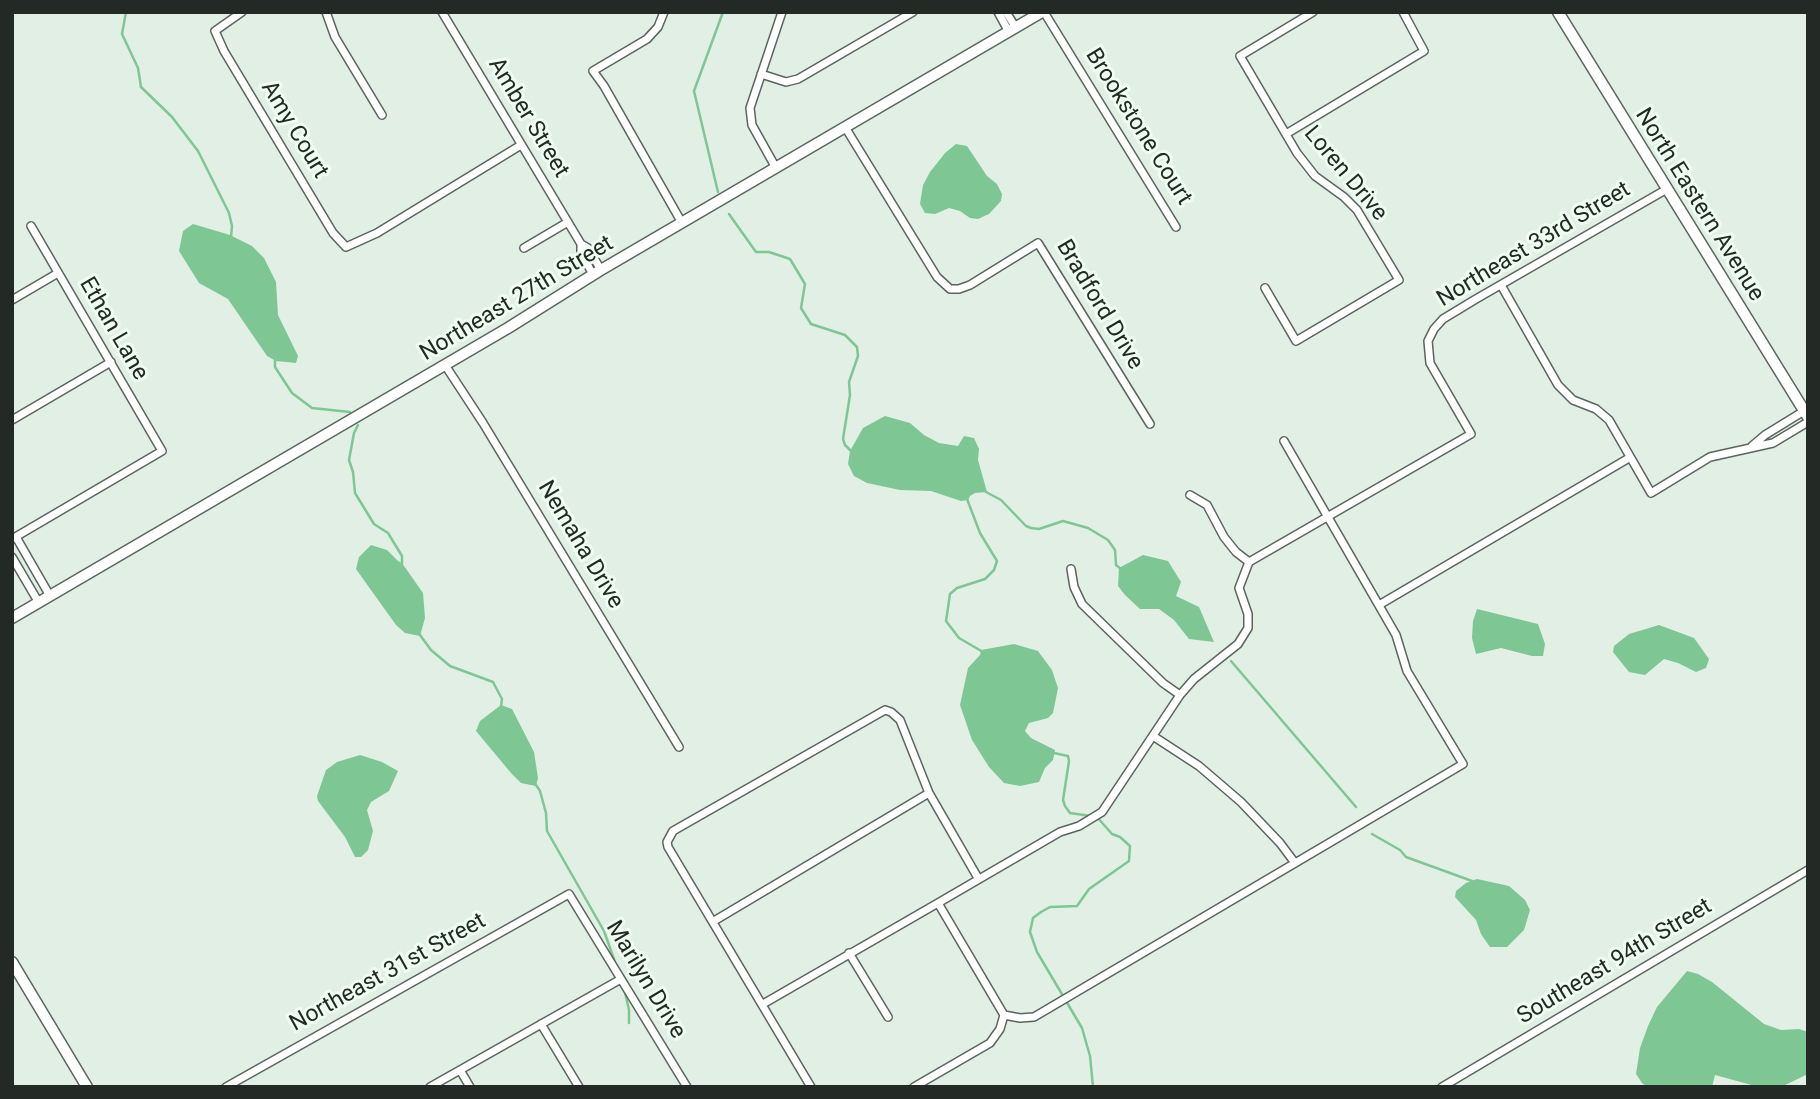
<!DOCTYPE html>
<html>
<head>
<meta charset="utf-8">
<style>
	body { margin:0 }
	#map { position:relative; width:1820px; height:1099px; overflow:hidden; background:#e1efe4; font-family:Roboto,sans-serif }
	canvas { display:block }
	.frame { position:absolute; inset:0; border:14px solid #232925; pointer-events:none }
</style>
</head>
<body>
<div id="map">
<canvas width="1820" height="1099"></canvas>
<div class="frame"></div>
</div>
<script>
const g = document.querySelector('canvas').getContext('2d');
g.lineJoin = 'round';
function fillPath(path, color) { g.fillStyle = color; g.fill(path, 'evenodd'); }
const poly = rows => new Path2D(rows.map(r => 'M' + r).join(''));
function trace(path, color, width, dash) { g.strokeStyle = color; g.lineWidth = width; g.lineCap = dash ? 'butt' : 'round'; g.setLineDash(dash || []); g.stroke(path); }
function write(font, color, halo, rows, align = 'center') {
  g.font = font + ' Roboto,sans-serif'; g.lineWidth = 6; g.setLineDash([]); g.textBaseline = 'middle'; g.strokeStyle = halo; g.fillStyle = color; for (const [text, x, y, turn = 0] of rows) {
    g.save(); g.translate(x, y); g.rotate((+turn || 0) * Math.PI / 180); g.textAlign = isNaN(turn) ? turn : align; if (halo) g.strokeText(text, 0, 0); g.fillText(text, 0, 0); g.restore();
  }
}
fillPath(poly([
	[956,144,967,146,987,176,997,184,1002,194,1001,201,989,214,978,219,970,218,960,211,949,208,935,214,925,213,920,204,923,185,930,172,945,153],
	[193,224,230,235,252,246,264,258,276,282,278,315,298,356,296,363,276,361,267,356,228,299,199,283,179,251,183,231],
	[885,416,910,423,924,435,939,443,958,446,964,436,974,438,979,449,978,460,987,492,975,493,970,496,968,500,961,501,931,491,900,490,867,483,854,476,848,464,850,451,863,428],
	[371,545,387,550,398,561,402,563,423,593,425,618,420,636,405,633,396,625,356,569,359,557],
	[1143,555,1168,561,1181,582,1176,596,1199,607,1214,642,1189,639,1174,620,1159,609,1140,609,1125,595,1118,586,1119,568],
	[1477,609,1538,624,1545,644,1543,656,1532,656,1501,648,1476,654,1472,638,1473,621],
	[1659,625,1694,638,1709,659,1706,668,1696,672,1678,663,1664,659,1645,675,1629,672,1613,652,1614,646,1629,634],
	[1014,644,1038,651,1052,670,1058,688,1053,713,1048,718,1029,723,1025,731,1031,738,1055,750,1053,760,1045,768,1039,782,1020,786,1004,783,989,767,972,740,960,705,968,668,980,655,981,650],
	[501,705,512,709,534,752,538,778,536,786,521,783,511,773,476,731,480,721],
	[360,755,382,762,398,771,389,791,371,802,367,810,373,831,368,850,361,857,355,857,345,837,318,801,317,796,326,770,337,762],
	[1477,879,1509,886,1525,900,1530,910,1524,930,1507,947,1490,947,1481,934,1476,920,1455,897,1456,891,1466,883],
	[1687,971,1698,974,1712,982,1764,1024,1781,1030,1799,1029,1808,1032,1808,1074,1783,1086,1759,1087,1715,1075,1712,1087,1647,1087,1642,1083,1636,1074,1640,1048,1648,1026,1657,1007]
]), '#7fc695');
trace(poly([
	[126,12,122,34,138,68,141,87,172,117,198,151,229,213,232,226,231,237],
	[718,192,694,91,723,12],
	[729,214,756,252,769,252,790,259,805,284,801,308,811,324,845,335,857,347,858,356,849,382,850,395,843,439,845,445,853,453],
	[275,358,275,367,292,393,312,408,350,412],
	[358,425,354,433,349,460,353,472,355,493,374,524,388,533,402,556,402,564],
	[986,492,1001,500,1026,526,1031,528,1039,529,1063,521,1088,528,1108,540,1115,550,1116,565,1121,569],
	[967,499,980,533,997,561,994,570,985,579,957,588,950,594,946,621,959,638,983,652],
	[420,635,431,650,450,666,493,682,502,699,501,706],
	[1231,661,1356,807],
	[1054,753,1068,756,1069,761,1063,800,1065,806,1070,813,1091,816],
	[534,782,540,791,546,813,547,831,604,931,615,962],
	[1372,834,1400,850,1406,857,1472,881],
	[624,988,629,1010,629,1023],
	[1093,1087,1090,1056,1082,1028,1037,952,1030,932,1033,918,1041,912,1050,907,1077,906,1089,889,1129,861,1130,846,1120,837,1112,834,1097,817]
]), '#7fc695', 2.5);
const street = poly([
	[242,12,215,31,224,51,333,233,346,247,377,233,521,145],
	[326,12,335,37,382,115],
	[442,12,581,244,588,248,601,270],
	[664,12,658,27,647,39,593,71,604,86,682,223],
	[998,12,1009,32],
	[1006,12,1016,28],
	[1044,12,1176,227],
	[761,74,786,82,798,79,913,12],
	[845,127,937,277,950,289,959,289,970,285,1038,243,1150,424],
	[1286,134,1424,51,1403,12],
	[776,168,752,125,750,108,782,12],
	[581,244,581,252,593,275],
	[524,248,568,222],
	[1501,285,1558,385,1573,400,1596,409,1609,420,1651,493,1710,457,1773,443,1808,422],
	[1265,288,1296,341,1399,280,1357,210,1344,197,1315,176,1297,153,1240,56,1313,12],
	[12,300,58,273],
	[445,365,483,423,679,747],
	[12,420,111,362],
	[1752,446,1765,435,1804,411],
	[1190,495,1207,505,1224,537,1236,552,1249,562,1471,434,1430,363,1428,341,1434,329,1443,319,1476,299,1667,189],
	[16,537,50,596],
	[12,539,162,451,31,226],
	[12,557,39,603],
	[1249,562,1239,588,1248,614,1248,628,1238,644,1194,679,1180,695,1102,812,1079,826,1060,832,938,903,1004,1015,1020,1018,1034,1017,1463,764,1407,671,1396,635,1284,441],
	[1071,569,1074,587,1082,604,1163,683,1180,695],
	[1379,605,1629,458],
	[1153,736,1199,766,1241,802,1280,843,1295,863],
	[714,921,929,793],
	[849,953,888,1017],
	[763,1004,938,903],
	[541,1024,579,1087],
	[460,1070,470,1087],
	[226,1087,569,894,687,1087],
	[430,1087,621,979],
	[811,1087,668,847,667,842,673,831,885,710,891,712,900,720,929,793,978,878],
	[914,1087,990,1043,1000,1029,1004,1015],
	[1442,1087,1808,870]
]);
const secondary = poly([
	[1558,12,1808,417],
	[12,618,508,328,599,271,1042,12],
	[12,962,87,1087]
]);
trace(street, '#5a665d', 10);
trace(secondary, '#5a665d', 13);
trace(street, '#fff', 7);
trace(secondary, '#fff', 10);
write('23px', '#232925', '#eefcf2', [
	["Amber Street",528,118,59],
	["Brookstone Court",1138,127,58],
	["Amy Court",294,130,59],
	["Loren Drive",1345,174,50],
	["North Eastern Avenue",1699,205,58],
	["Northeast 33rd Street",1534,245,-31],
	["Northeast 27th Street",517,299,-31],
	["Bradford Drive",1099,305,59],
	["Ethan Lane",113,329,60],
	["Nemaha Drive",580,545,59],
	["Southeast 94th Street",1615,962,-31],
	["Northeast 31st Street",388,973,-29],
	["Marilyn Drive",645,980,59]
]);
</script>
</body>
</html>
